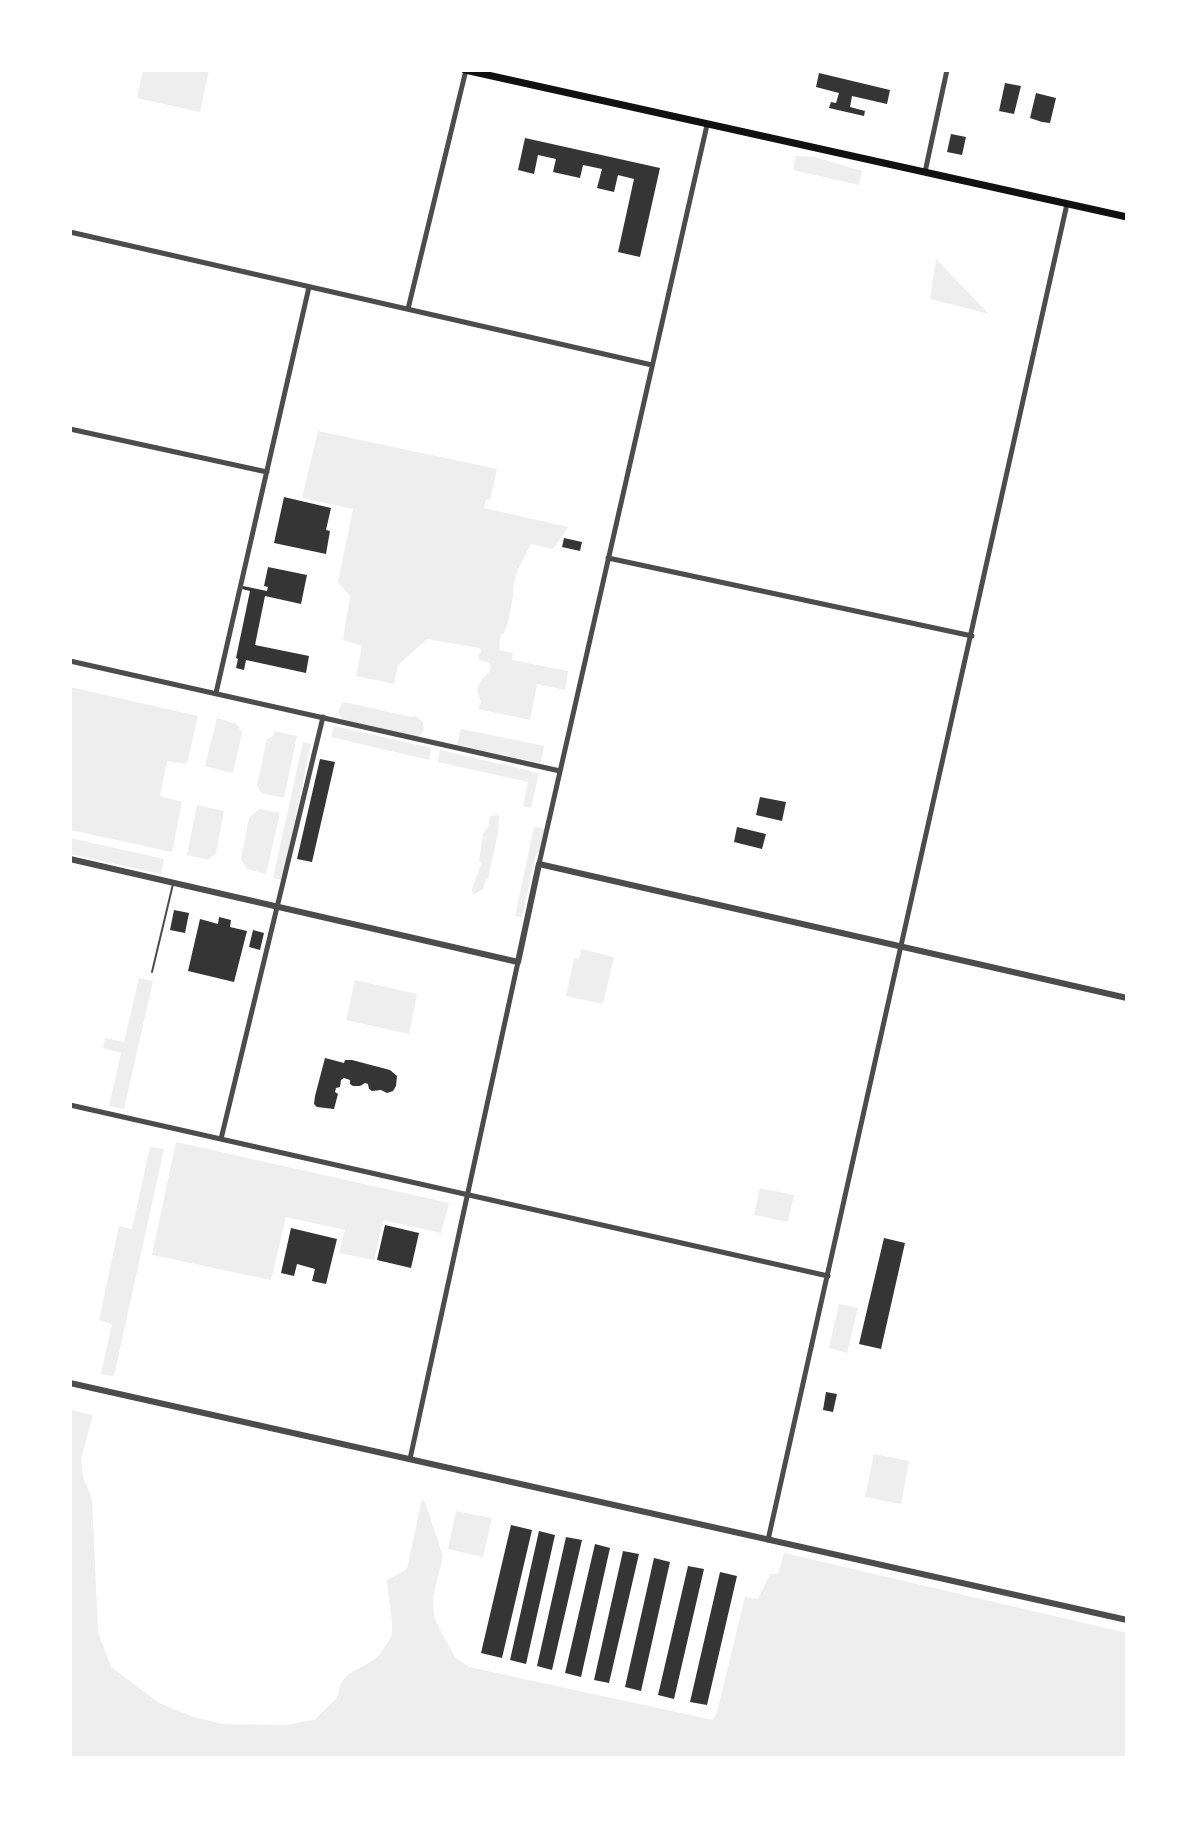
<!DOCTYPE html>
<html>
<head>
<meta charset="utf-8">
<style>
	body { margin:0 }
	#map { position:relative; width:1197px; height:1828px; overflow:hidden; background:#fff; font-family:"Sofia Sans Condensed",sans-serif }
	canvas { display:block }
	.frame { position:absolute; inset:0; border:72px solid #fff; pointer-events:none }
</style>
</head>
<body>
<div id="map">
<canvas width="1197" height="1828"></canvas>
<div class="frame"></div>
</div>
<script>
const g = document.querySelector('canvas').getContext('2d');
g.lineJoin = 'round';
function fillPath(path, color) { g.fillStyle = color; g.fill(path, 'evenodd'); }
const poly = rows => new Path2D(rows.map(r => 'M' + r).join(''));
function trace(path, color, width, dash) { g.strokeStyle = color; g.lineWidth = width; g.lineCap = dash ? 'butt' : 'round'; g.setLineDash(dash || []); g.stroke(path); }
fillPath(poly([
	[143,70,209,70,200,112,137,98],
	[796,156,815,157,862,171,859,185,793,170],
	[936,259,989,314,930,299],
	[318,431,497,469,490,500,486,499,484,508,568,527,553,549,531,544,518,569,513,587,513,596,508,622,504,633,501,634,499,650,513,653,512,660,568,671,565,690,537,684,530,720,478,709,481,702,477,690,481,680,490,671,491,666,490,663,479,660,478,655,481,652,480,648,427,639,398,665,394,684,356,676,362,646,343,640,350,596,338,582,353,509,302,498],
	[70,687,198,716,187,764,167,761,160,796,182,802,172,852,70,830],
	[344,702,411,717,416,716,423,722,424,730,419,737,342,719,338,713,341,705],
	[217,718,237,724,242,733,233,773,205,766],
	[334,726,431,748,429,760,331,737],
	[461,729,544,746,541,763,457,745],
	[275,731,297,736,284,798,261,793,257,785,267,739,273,736],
	[303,742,311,744,282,880,273,878],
	[440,750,539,773,531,808,523,806,528,782,438,762],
	[197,805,224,811,216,853,208,860,187,855],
	[259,809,280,813,266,874,247,869,241,859,249,818],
	[496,815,499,816,498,833,488,879,485,881,483,889,473,895,472,889,481,864,479,860,483,834,488,827,490,816],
	[534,827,544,829,540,851,536,854,522,917,515,916],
	[70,838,164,859,161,874,70,854],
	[581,949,614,957,603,1004,566,996,574,958,579,959],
	[139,978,153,981,124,1109,109,1106,121,1053,103,1048,105,1038,124,1042],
	[355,980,417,994,409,1034,346,1020],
	[176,1142,449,1203,441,1233,383,1220,374,1260,339,1253,345,1230,286,1217,271,1280,152,1255],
	[150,1147,164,1149,114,1376,101,1374,112,1324,99,1320,119,1226,132,1229],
	[760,1188,794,1195,788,1222,754,1215],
	[839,1304,858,1308,847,1353,829,1348],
	[70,1410,93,1415,81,1459,83,1477,92,1499,98,1632,111,1667,159,1703,194,1717,222,1724,286,1725,314,1720,337,1698,341,1683,347,1675,374,1660,381,1653,392,1635,392,1623,387,1580,407,1569,422,1499,425,1502,443,1556,433,1597,434,1616,441,1632,455,1657,469,1667,713,1720,717,1712,745,1597,758,1599,770,1574,778,1574,784,1553,1127,1633,1127,1758,70,1758],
	[874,1454,909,1461,901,1504,865,1497],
	[456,1511,492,1518,483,1557,448,1549]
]), '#eee');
fillPath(poly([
	[819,73,890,90,887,104,852,96,850,107,865,111,864,116,829,108,831,102,836,103,839,93,816,87],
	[1005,83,1021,86,1014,114,999,111],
	[1036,93,1056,98,1050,123,1042,122,1030,118],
	[951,134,966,137,962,155,947,152],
	[525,138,660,168,640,257,618,252,634,179,618,175,614,192,597,188,602,169,583,165,580,178,553,172,556,159,538,155,534,174,518,170],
	[284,497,331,508,326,530,330,531,326,554,274,543],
	[564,538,582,542,580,551,562,547],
	[268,567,307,575,301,604,265,596,255,645,309,656,306,673,246,660,244,670,236,668,238,659,236,658,250,591,242,589,243,586,267,591,268,587,264,586],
	[320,759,335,762,312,862,297,859],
	[760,797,786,802,782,821,756,815],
	[737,827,766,834,762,849,734,842],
	[174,910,189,913,185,933,170,930],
	[219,917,231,920,230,927,247,931,234,982,188,971,200,919,218,924],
	[253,930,264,933,260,950,249,947],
	[325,1058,344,1063,345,1060,352,1060,390,1070,397,1076,396,1086,393,1091,387,1093,381,1090,372,1091,369,1089,368,1084,365,1083,360,1086,353,1086,350,1084,350,1080,344,1078,341,1080,340,1087,336,1088,335,1092,338,1094,334,1109,317,1107,314,1104,315,1096],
	[385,1225,419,1233,411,1268,377,1260],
	[291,1228,337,1239,326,1284,312,1281,315,1269,297,1264,294,1276,281,1273],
	[884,1238,905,1243,881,1349,859,1344],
	[826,1392,837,1394,833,1412,823,1410],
	[511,1525,532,1530,502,1658,481,1653],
	[539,1531,555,1535,526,1664,510,1660],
	[566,1537,582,1540,552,1670,537,1666],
	[595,1544,610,1548,581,1677,565,1673],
	[623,1551,639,1554,609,1683,594,1680],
	[654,1558,670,1562,641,1691,625,1687],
	[688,1566,704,1569,674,1699,658,1695],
	[720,1572,737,1576,707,1705,690,1702]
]), '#353535');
trace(poly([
	[152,972,173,884]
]), '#4c4c4c', 2);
trace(poly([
	[925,172,947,70],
	[70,232,652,365],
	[408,309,466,70],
	[70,429,267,472],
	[608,558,972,636],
	[70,661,560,771],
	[216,693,309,287],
	[539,864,707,125],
	[70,1105,828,1276],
	[221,1139,323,717],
	[410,1459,518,962],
	[768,1540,1067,204]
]), '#4c4c4c', 5);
trace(poly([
	[70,859,518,962,539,864,1127,998],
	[70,1383,1127,1620]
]), '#4c4c4c', 6);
trace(poly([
	[465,70,1127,217]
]), '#111', 7);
</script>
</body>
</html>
